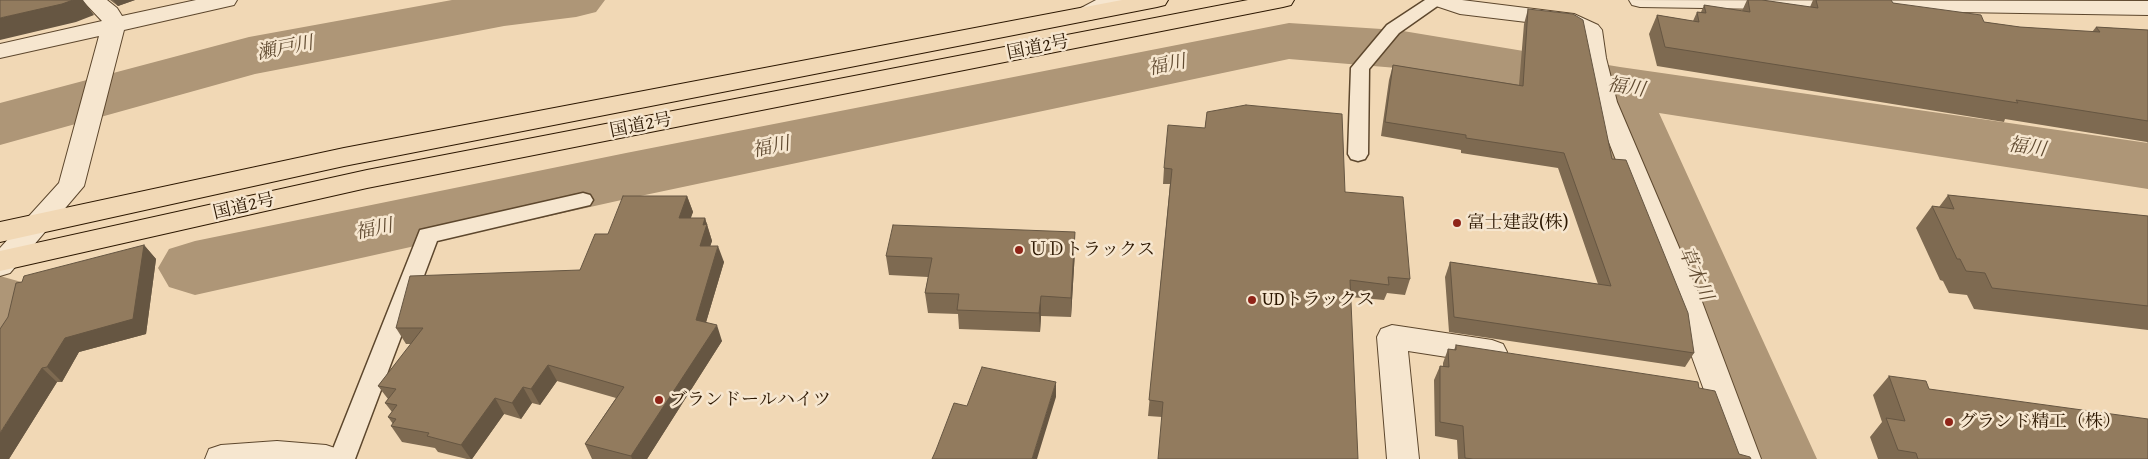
<!DOCTYPE html>
<html>
<head>
<meta charset="utf-8">
<style>
	body { margin:0 }
	canvas { display:block; background:#f1d8b5 }
</style>
</head>
<body>
<canvas width="2148" height="459"></canvas>
<script>
const g = document.querySelector('canvas').getContext('2d');
g.lineJoin = 'round';
const poly = rows => new Path2D(rows.map(r => 'M' + r).join(''));
function fillPath(path, color) { g.fillStyle = color; g.fill(path, 'evenodd'); }
function trace(path, color, width, dash) { g.strokeStyle = color; g.lineWidth = width; g.lineCap = dash ? 'butt' : 'round'; g.setLineDash(dash || []); g.stroke(path); }
function write(font, color, halo, rows, align = 'center') {
  g.font = font + ' "Gentium Book Plus","Noto Serif JP",serif'; g.lineWidth = 5; g.setLineDash([]); g.textBaseline = 'middle'; g.strokeStyle = halo; g.fillStyle = color; for (const [text, x, y, turn = 0] of rows) {
    g.save(); g.translate(x, y); g.rotate((+turn || 0) * Math.PI / 180); g.textAlign = isNaN(turn) ? turn : align; if (halo) g.strokeText(text, 0, 0); g.fillText(text, 0, 0); g.restore();
  }
}
fillPath(poly([
	[452,0,605,0,596,12,576,17,504,26,255,74,0,145,0,103,249,37,452,0],
	[1289,23,1397,30,1620,67,2148,143,2148,189,1659,113,1817,459,1733,459,1671,301,1596,122,1592,102,1397,68,1289,59,626,199,195,295,169,287,158,268,169,249,195,241,626,153,1289,23],
	[0,276,32,285,43,305,32,325,0,334,0,276]
]), '#ae9677');
const service = poly([
	[1425,0,1446,0,1399,33,1369,69,1368,154,1365,159,1358,161,1351,159,1348,154,1351,68,1387,25,1425,0],
	[583,193,590,195,593,200,590,205,437,241,355,459,329,459,420,230,583,193]
]);
const minor = poly([
	[82,0,107,0,117,8,122,16,196,0,237,0,234,5,124,30,84,186,10,273,0,276,0,248,59,183,99,36,0,58,0,44,102,21,82,0],
	[1096,0,1124,0,1121,5,1097,18,1089,20,1081,18,1078,13,1081,8,1096,0],
	[1430,0,1462,0,1574,14,1598,25,1602,30,1606,58,1617,102,1701,299,1761,459,1729,459,1671,299,1593,102,1579,33,1568,27,1460,14,1433,5,1430,0],
	[1629,0,2148,1,2148,15,1640,7,1632,5,1629,0],
	[1392,325,1492,340,1503,344,1507,352,1503,360,1492,364,1408,351,1419,459,1387,459,1377,337,1381,329,1392,325],
	[277,441,326,445,338,449,342,459,205,459,209,449,221,445,277,441]
]);
const trunk = poly([
	[1122,0,1168,0,1165,5,1157,7,344,166,0,242,0,222,344,148,1122,0],
	[1248,0,1294,0,1291,5,1283,7,367,188,0,271,0,251,367,170,1248,0]
]);
trace(service, '#5d472d', 3);
trace(minor, '#5d472d', 2);
trace(trunk, '#2c1700', 2);
fillPath(service, '#f6e6cf');
fillPath(minor, '#f6e6cf');
fillPath(trunk, '#f1d8b5');
fillPath(poly([
	[110,0,135,0,118,6],
	[1747,0,1762,0,1810,7,1813,0,1891,0,1893,3,1984,22,2020,27,2092,32,2096,27,2148,30,2148,143,2147,142,2005,119,2004,122,1657,66,1649,34,1657,15,1693,21,1697,12,1701,12,1704,5,1742,11],
	[1528,9,1612,159,1694,353,1685,367,1449,332,1445,277,1450,262,1598,284,1558,168,1461,153,1461,150,1381,136,1389,80,1393,65,1519,85,1524,24],
	[1207,112,1345,192,1410,279,1405,295,1387,293,1384,300,1350,297,1162,417,1148,416,1170,184,1163,184,1164,168,1205,128],
	[1948,195,2148,216,2148,330,1974,309,1967,295,1949,293,1943,281,1940,280,1916,228,1932,206,1939,207],
	[687,196,693,212,690,218,705,218,712,241,710,246,724,262,706,322,722,341,647,459,592,459,585,444,616,398,557,381,540,405,532,403,521,419,504,414,472,459,467,459,438,452,435,448,402,442,391,426,393,424,388,417,392,412,385,403,388,399,378,386,411,344,406,344,396,328,580,270,608,234],
	[144,245,156,259,146,334,79,352,62,382,57,382,9,459,8,317],
	[1075,251,1071,317,1041,316,1040,332,959,329,958,314,928,313,925,293,928,277,889,275,886,256],
	[1456,345,1699,388,1739,454,1751,459,1458,459,1457,440,1435,436,1434,380,1440,366,1443,366,1443,363,1448,349,1454,350],
	[1889,376,1929,389,2148,459,1878,459,1870,437,1882,422,1873,395]
]), '#7e6a51');
fillPath(poly([
	[73,0,83,0,94,15,76,22,0,40,0,18],
	[113,0,135,0,118,6],
	[687,196,693,212,685,235,679,218],
	[705,218,712,241,705,262,700,246,703,225],
	[1075,232,1075,251,1071,317,1071,298],
	[144,245,156,259,146,334,79,352,62,382,47,367,65,338],
	[718,246,724,262,702,336,696,320],
	[1041,296,1041,316,1040,332,1039,313],
	[717,325,722,341,647,459,632,459,631,456],
	[548,365,557,381,540,405,531,389],
	[42,368,57,382,9,459,0,459,0,433],
	[1056,382,1056,397,1037,459,1032,459],
	[523,387,532,403,521,419,512,403],
	[495,398,504,414,472,459,471,459,461,445]
]), '#665642');
const building = poly([
	[0,0,73,0,62,4,0,18,0,0],
	[1748,0,1762,0,1818,8,1816,0,1891,0,1893,3,1981,15,1984,22,2020,27,2100,32,2096,27,2148,30,2148,121,2016,100,2018,103,1665,47,1657,15,1699,22,1697,12,1706,13,1704,5,1750,12,1748,0],
	[1528,9,1573,14,1583,20,1612,159,1626,160,1688,313,1694,353,1454,317,1450,262,1611,286,1564,153,1466,138,1466,135,1385,122,1393,65,1523,86,1528,9],
	[1246,105,1342,114,1345,192,1403,197,1410,279,1388,277,1389,285,1350,280,1358,459,1158,459,1163,402,1149,400,1172,169,1164,168,1168,125,1205,128,1207,112,1246,105],
	[1948,195,2148,216,2148,306,1992,288,1985,273,1966,271,1960,259,1957,259,1932,206,1954,209,1948,195],
	[623,196,687,196,679,218,705,218,703,225,707,224,700,246,718,246,696,320,717,325,631,456,585,444,624,387,548,365,531,389,523,387,512,403,495,398,461,445,427,436,429,433,391,426,396,419,388,417,397,405,385,403,396,389,378,386,423,328,396,328,410,276,580,270,595,234,608,234,623,196],
	[893,225,1075,232,1071,298,1041,296,1039,313,957,310,959,294,925,293,932,258,886,256,893,225],
	[144,245,133,319,65,338,47,367,42,368,0,433,0,329,8,317,16,283,22,282,24,276,144,245],
	[1456,345,1698,382,1699,388,1715,391,1739,454,1750,457,1751,459,1473,459,1465,458,1463,426,1440,422,1440,366,1449,367,1448,349,1456,350,1456,345],
	[982,367,1056,382,1032,459,932,459,936,450,954,403,967,406,982,367],
	[1889,376,1926,381,1929,389,2148,419,2148,459,1918,459,1916,453,1898,450,1886,418,1905,421,1889,376]
]);
fillPath(building, '#927b5e');
trace(building, '#665642', 1);
for (const [x, y, r, color] of [
	[1457,223,5,"#8f2418"],
	[1019,250,5,"#8f2418"],
	[1252,300,5,"#8f2418"],
	[659,400,5,"#8f2418"],
	[1949,422,5,"#8f2418"]
]) { const dot = new Path2D(); dot.arc(x, y, r, 0, 2 * Math.PI); g.fillStyle = color; g.fill(dot); trace(dot, '#f6e6cf', 2); }
write('18px', '#2c1700', '#f6e6cf', [
	["国道2号",1038,48,-11],
	["国道2号",641,126,-11],
	["国道2号",244,207,-13]
]);
write('18px', '#2c1700', '#f6e6cf', [
	["富士建設(株)",1467,223],
	["ＵＤトラックス",1029,250],
	["UDトラックス",1262,300],
	["ブランドールハイツ",669,400],
	["グランド精工（株）",1959,422]
], 'left');
write('italic 19px', '#604a30', '#f6e6cf', [
	["瀬戸川",285,49,-11],
	["福川",1167,66,-12],
	["福川",1626,88,9],
	["福川",771,148,-12],
	["福川",2027,148,8],
	["福川",374,230,-12],
	["草木川",1695,274,66]
]);
</script>
</body>
</html>
